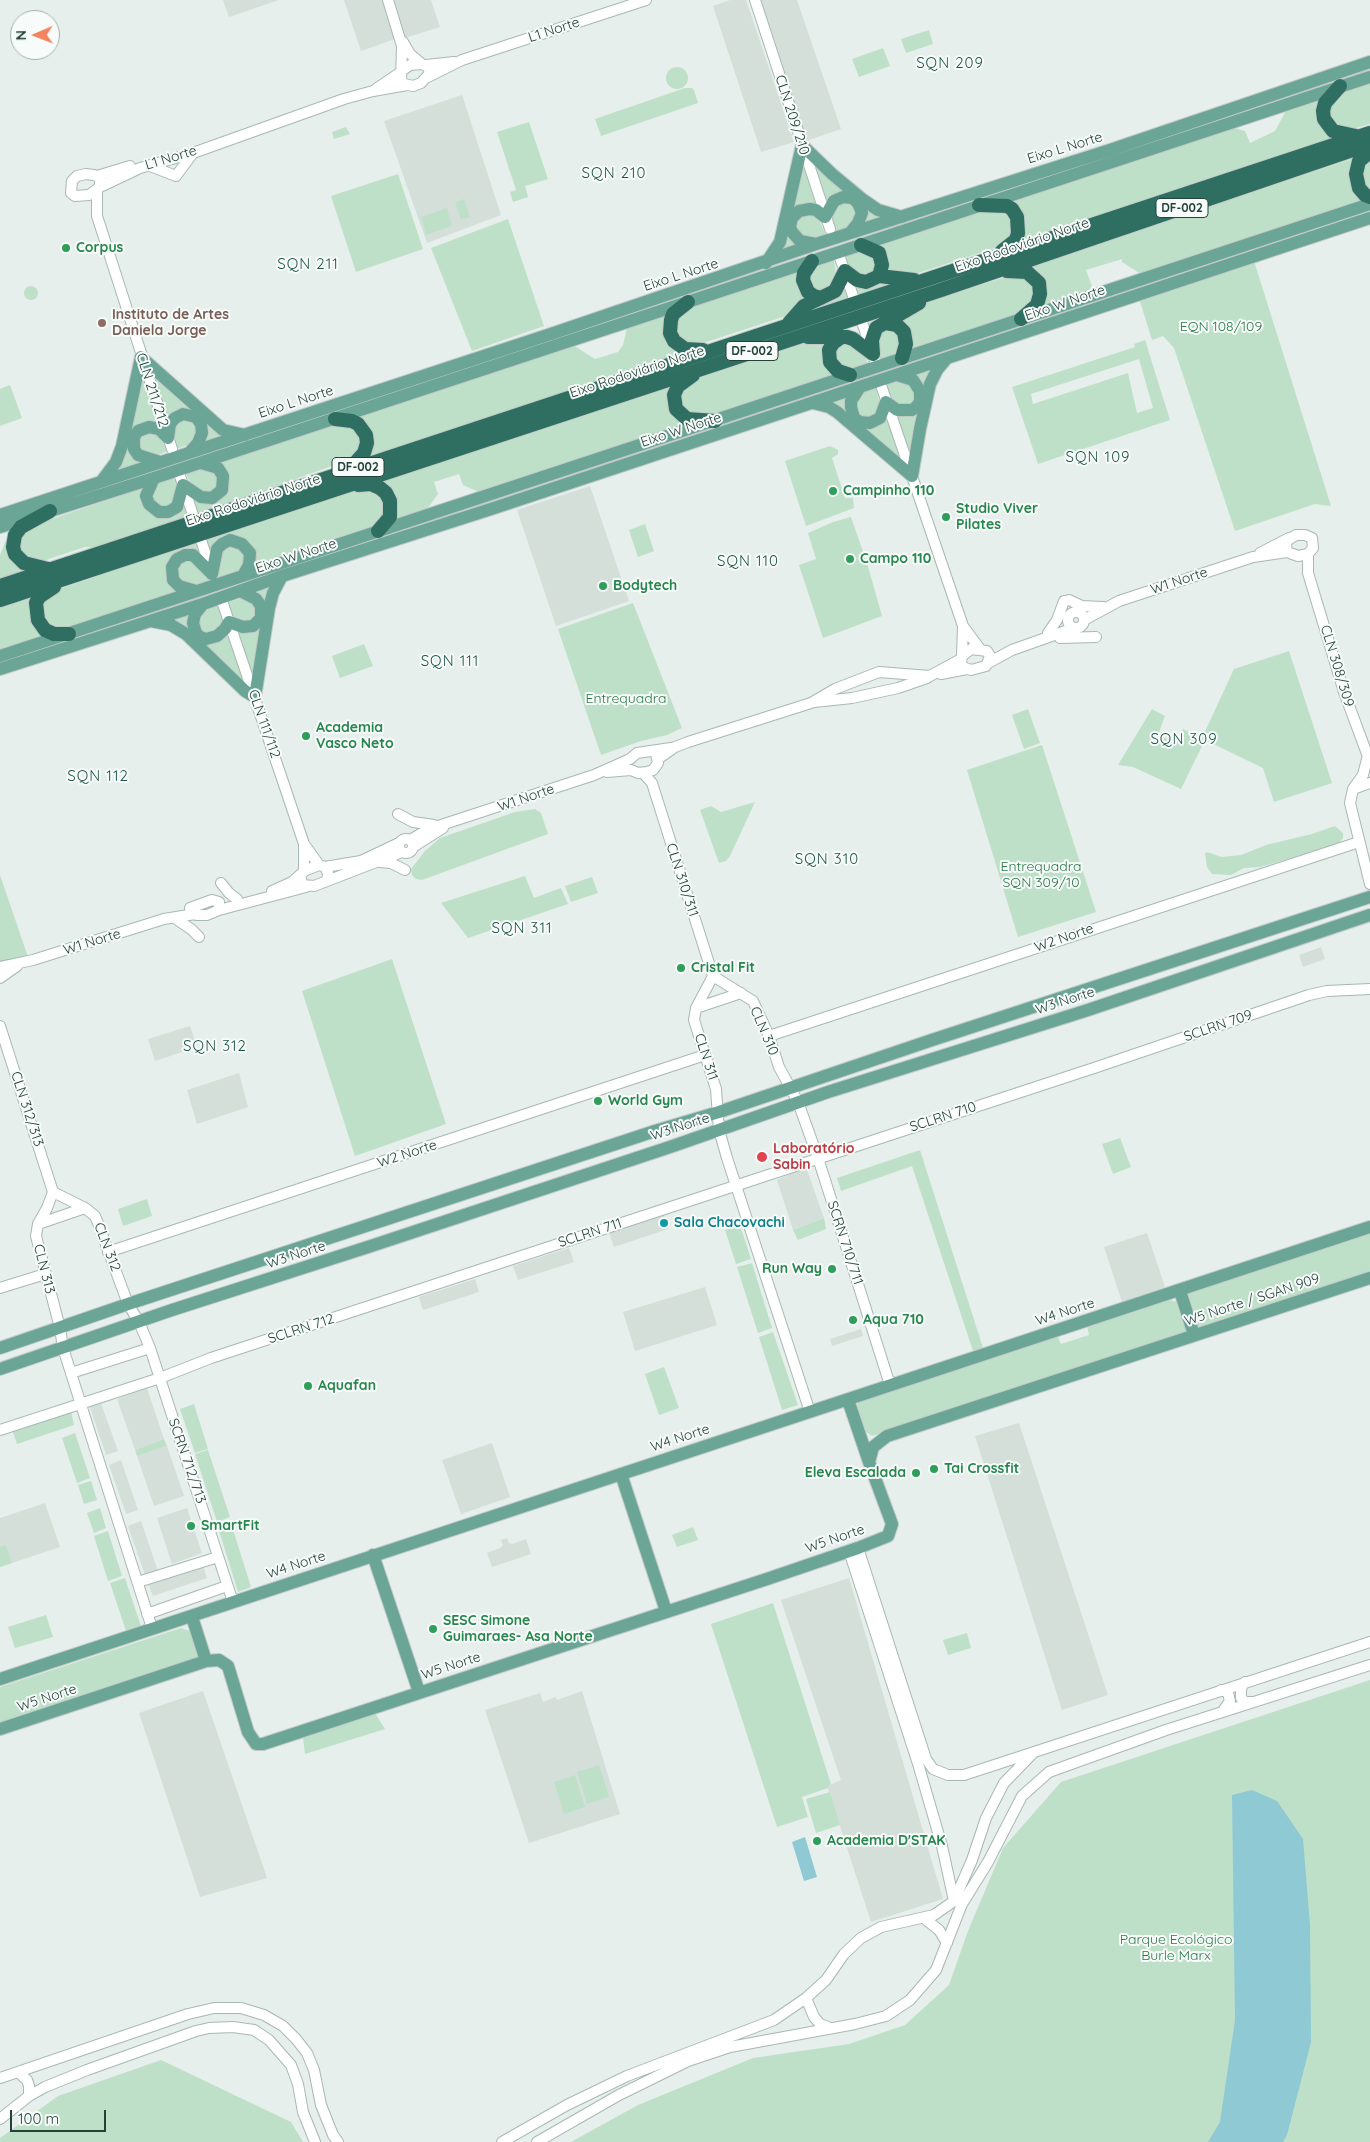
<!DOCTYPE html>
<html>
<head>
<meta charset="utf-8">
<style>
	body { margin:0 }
	#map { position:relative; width:1370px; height:2142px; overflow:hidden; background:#e6efeb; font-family:Quicksand,sans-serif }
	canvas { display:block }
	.north { position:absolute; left:10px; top:10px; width:50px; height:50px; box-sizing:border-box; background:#f7fbf9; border:1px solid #a3b1ad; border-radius:50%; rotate:269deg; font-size:14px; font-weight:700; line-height:20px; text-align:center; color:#24423a }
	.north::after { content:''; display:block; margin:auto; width:18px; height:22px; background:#f4845f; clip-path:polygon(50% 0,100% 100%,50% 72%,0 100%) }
	.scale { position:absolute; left:10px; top:2110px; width:96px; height:22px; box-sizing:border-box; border:2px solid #24423a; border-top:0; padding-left:6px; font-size:15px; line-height:18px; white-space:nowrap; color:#24423a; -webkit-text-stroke:4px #f7fbf9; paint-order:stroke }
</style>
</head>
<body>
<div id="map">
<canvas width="1370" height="2142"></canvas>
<div class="north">N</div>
<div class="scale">100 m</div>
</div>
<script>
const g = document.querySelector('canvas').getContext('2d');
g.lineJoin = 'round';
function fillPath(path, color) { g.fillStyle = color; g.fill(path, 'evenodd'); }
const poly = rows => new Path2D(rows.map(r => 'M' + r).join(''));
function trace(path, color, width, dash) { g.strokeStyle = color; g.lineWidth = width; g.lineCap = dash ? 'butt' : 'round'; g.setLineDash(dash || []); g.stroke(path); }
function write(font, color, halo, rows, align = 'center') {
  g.font = font + ' Quicksand,sans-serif'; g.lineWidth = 4; g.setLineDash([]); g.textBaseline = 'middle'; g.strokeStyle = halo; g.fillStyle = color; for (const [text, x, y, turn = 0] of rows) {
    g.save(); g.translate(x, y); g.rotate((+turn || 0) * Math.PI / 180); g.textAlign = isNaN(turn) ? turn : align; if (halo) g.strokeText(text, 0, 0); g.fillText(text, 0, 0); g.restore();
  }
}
fillPath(poly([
	[223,0,279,0,229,17],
	[344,0,382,0,395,39,361,51],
	[393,0,431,0,440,27,405,38],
	[730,0,746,0,794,142,761,152,713,6],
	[760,0,797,0,841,129,806,141],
	[462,95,501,215,427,243,384,121],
	[590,486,629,601,556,626,517,510],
	[1321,947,1325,959,1303,967,1299,955],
	[190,1026,197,1047,155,1061,148,1039],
	[239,1073,248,1107,197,1124,187,1090],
	[806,1167,824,1218,793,1230,777,1180],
	[664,1215,668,1229,614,1247,609,1233],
	[1147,1233,1165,1287,1122,1302,1104,1247],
	[569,1248,574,1262,518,1280,513,1266],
	[475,1279,479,1292,423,1310,419,1297],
	[705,1287,717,1325,635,1351,623,1312],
	[861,1329,863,1336,832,1346,830,1339],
	[147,1388,164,1439,135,1450,117,1399],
	[101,1403,118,1451,106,1455,90,1407],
	[1019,1423,1108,1695,1062,1710,975,1436],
	[492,1443,510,1497,461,1514,442,1460],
	[167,1446,184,1496,154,1506,137,1456],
	[121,1460,138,1510,126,1514,109,1465],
	[45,1503,60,1547,0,1567,0,1518],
	[187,1508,202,1553,172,1564,157,1518],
	[141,1521,158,1571,145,1575,128,1526],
	[507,1538,509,1543,512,1544,526,1539,531,1554,492,1567,487,1553,500,1548,503,1545,501,1540],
	[203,1566,207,1578,153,1596,149,1585],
	[849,1578,943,1899,871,1922,827,1786,841,1780,781,1600],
	[203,1691,267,1878,200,1897,139,1713],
	[582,1691,620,1814,529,1843,485,1710,537,1694,540,1693,543,1702,556,1697,557,1700]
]), '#d4dfda');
fillPath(poly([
	[929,30,933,44,906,53,901,39],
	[883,48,890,66,859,77,852,59],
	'666 78a11 11 0 1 1 22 0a11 11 0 1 1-22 0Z',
	[1370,83,1370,124,1349,130,1340,130,1327,114,1335,96],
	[685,88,692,88,694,90,698,103,601,136,595,119],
	[1326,94,1322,102,1340,137,1015,245,1008,203,1228,126,1245,131,1250,143,1275,131,1288,107],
	[529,122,548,179,525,186,528,197,513,202,510,192,516,190,497,132],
	[346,127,350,134,334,139,332,132],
	[808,155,888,218,858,228,857,200,826,208],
	[801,157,818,210,790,217,801,245,778,251],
	[1358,157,1356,161,1370,199,1144,276,1122,262,1122,259,1086,270,1094,292,1037,311,1044,300,1022,268],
	[1370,157,1370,192,1366,190,1359,171],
	[398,174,423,249,356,272,331,196],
	[464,199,470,217,461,220,455,202],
	[847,201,858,212,848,228,833,233,830,211],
	[447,208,452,226,426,235,421,217],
	[992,208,1010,214,1013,235,1001,246,906,277,882,274,872,246],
	[1370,209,1370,214,0,667,0,661],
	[801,213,818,217,826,235,812,240,799,239,794,220],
	[508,219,544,326,472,351,431,248],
	[860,250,874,254,877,273,856,278,841,257],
	[834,259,836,275,835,286,816,294,807,274,813,267],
	[1254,261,1331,506,1315,504,1235,531,1174,348,1163,336,1152,340,1139,298],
	[803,269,810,296,789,315,694,346,676,337,676,317,684,309],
	[1009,276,1029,278,1037,295,1024,312,907,351,894,321,933,300],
	[842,280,848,300,800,316],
	[880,281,900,282,855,298,853,282],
	'24 293a7 7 0 1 1 14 0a7 7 0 1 1-14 0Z',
	[673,309,667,318,687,352,364,459,368,453,354,417,573,345,595,359,618,352,623,345,627,328],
	[883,328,900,331,899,352,876,361,874,341],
	[813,340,832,341,837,374,702,418,684,414,678,392,692,380],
	[1145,340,1170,420,1038,464,1012,387,1135,347,1134,344],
	[1139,359,1153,408,1137,413,1128,373,1033,404,1031,394],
	[842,341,859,348,868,363,849,370,837,367,834,347],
	[937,364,909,462,892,409,917,407,910,376],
	[148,365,232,435,201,445,200,417,167,423],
	[142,369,160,425,131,439,149,462,110,475],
	[902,379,916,387,913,404,894,405,884,386],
	[10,385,22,418,0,426,0,389],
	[674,385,687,424,483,494,463,485,459,474,434,482,438,494,425,512,390,524,392,519,375,481],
	[876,388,880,404,876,418,859,418,854,398,860,393],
	[853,392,857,423,885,412,902,465,830,404],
	[183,417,199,426,193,443,176,449,173,443,173,424],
	[342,423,358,428,363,446,352,459,298,478,291,483,197,514,190,494,221,496,216,464],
	[159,432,168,451,153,457,141,455,138,435],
	[830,446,838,450,838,454,832,458,845,498,853,498,854,508,806,526,785,461],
	[209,467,221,481,212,495,192,486,186,474],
	[176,477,178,496,176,503,158,509,149,493,154,484],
	[146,487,154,513,183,497,189,517,101,547,85,547,40,562,21,556,17,541,31,526],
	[364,488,379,490,387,508,377,525,250,567,237,539,211,558,205,537,293,508,306,507],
	[851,517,867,563,882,616,823,638,799,565,816,559,808,533,833,522],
	[645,524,654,551,638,557,629,530],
	[11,527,11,533,31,570,0,580,0,555],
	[197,541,204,561,172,559,181,590,56,631,47,628,38,605,48,593,95,577,110,568],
	[234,543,247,557,240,570,218,577,218,554],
	[183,558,202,566,210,580,191,586,183,585,174,570],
	[275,583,254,687,234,628,262,619,248,591],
	[36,594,30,607,30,618,35,627,50,638,0,654,0,606],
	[244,597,258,609,251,623,232,618,227,603],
	[633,603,682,728,667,735,641,741,601,755,558,629],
	[219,605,224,620,222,630,202,635,196,618,205,609],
	[196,608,191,628,218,641,229,633,249,687,170,622],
	[364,644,373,666,340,678,332,656],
	[1289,651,1332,783,1274,802,1263,768,1205,740,1181,789,1133,767,1118,765,1152,709,1165,716,1158,735,1175,743,1183,729,1202,738,1234,669],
	[1028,709,1040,743,1024,749,1012,715],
	[1042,745,1096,912,1018,937,967,770],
	[755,802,730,856,726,861,719,863,700,810,711,806,721,812],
	[535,809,541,813,548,834,422,880,416,879,412,875,411,869,425,851,440,838,515,812],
	[1335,826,1343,833,1343,838,1340,842,1333,846,1260,867,1244,868,1231,875,1212,874,1207,867,1205,853,1207,852,1222,857,1241,855,1266,845,1312,834],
	[0,875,28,957,0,964],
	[525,876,534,898,561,888,568,904,468,938,441,903],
	[592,877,598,893,571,902,565,886],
	[392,959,446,1124,355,1156,302,991],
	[1120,1138,1131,1167,1113,1174,1102,1144],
	[920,1150,983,1348,973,1351,912,1166,841,1191,837,1178],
	[147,1199,152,1216,123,1226,118,1209],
	[824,1218,826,1229,798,1240,793,1230],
	[740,1225,751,1259,736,1264,725,1230],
	[1370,1233,1370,1273,1197,1329,1185,1298,1188,1293],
	[752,1263,772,1328,758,1333,737,1267],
	[1170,1300,1177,1302,1185,1328,1185,1332,1181,1335,872,1436,865,1431,857,1406,858,1402,1057,1335,1061,1344,1089,1335,1087,1326],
	[773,1332,798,1405,782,1410,759,1337],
	[664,1367,679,1408,659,1415,645,1374],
	[194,1404,208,1449,195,1453,180,1409],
	[71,1411,74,1425,17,1444,12,1429],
	[75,1433,90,1478,77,1483,62,1438],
	[164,1439,167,1446,137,1456,135,1450],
	[208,1450,230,1517,217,1522,195,1454],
	[91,1481,97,1500,84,1504,78,1485],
	[100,1508,106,1528,94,1533,87,1513],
	[230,1520,251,1587,238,1592,217,1524],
	[693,1527,698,1540,677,1547,672,1535],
	[108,1531,122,1576,108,1581,94,1536],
	[6,1545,12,1563,0,1567,0,1547],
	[125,1578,141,1626,126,1631,110,1583],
	[773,1603,831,1784,828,1786,828,1788,802,1797,808,1817,777,1827,711,1624],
	[46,1615,53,1637,15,1648,8,1627],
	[181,1628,190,1631,199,1658,0,1726,0,1687],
	[967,1633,971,1648,948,1655,943,1640],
	[1370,1680,1370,2142,571,2142,638,2105,753,2058,849,2044,905,2025,949,1985,968,1931,1003,1848,1061,1782],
	[375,1713,385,1729,305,1754,303,1737],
	[599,1765,609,1797,587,1804,577,1772],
	[575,1775,585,1807,564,1814,554,1782],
	[830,1792,840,1825,816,1833,806,1799],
	[161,2060,291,2122,303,2142,0,2142,0,2138,58,2096]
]), '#bfe0c8');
fillPath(poly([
	[1252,1790,1277,1801,1303,1839,1310,1925,1311,2042,1287,2135,1283,2142,1208,2142,1220,2122,1235,2020,1232,1795],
	[805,1837,817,1877,804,1881,792,1842]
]), '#8ec9d4');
const minor = poly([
	[388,0,402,46,401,80,404,84,413,86,421,83,430,73,428,67,422,64,410,65,403,70],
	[755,0,830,229],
	[403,42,410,54,422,64],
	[426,65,454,62],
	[428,77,462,60,646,0],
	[376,89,401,72],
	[150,166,176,176,193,153],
	[86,174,94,175,100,178,100,187,89,195,75,196,71,193,72,181,77,176,86,174],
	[97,176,130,166],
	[100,187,140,168,193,153,344,99,373,91,407,85],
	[97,191,97,216,172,449],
	[840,258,853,296],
	[862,322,875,361],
	[882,388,963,626,980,649],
	[180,476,193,515],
	[1296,535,1305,535,1312,538,1313,548,1308,554,1298,556,1287,552,1286,544,1288,540,1296,535],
	[201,540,212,573],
	[1260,553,1289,538],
	[1308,554,1308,573,1344,692,1370,762],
	[1069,600,1082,606,1103,607],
	[223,604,304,844,319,865],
	'1068 620a8 8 0 1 1 16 0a8 8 0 1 1-16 0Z',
	[1084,620,1119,601,1253,557,1287,552],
	[1048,633,1057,620,1064,601],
	[1060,638,1096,637],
	[971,649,987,651,990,656,986,666,971,670,963,667,961,663,962,656,971,649],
	[962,656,963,626],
	[988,663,1012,650,1074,628],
	[941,674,967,669],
	[814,702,852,698,898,688,927,678],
	[658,759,675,747,688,742,811,703,835,689,879,672,930,676,961,659],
	[1367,759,1363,775,1353,789,1350,803,1370,884],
	[607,772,631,770,638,773,647,772,653,770,658,763,656,754],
	[643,773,652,783,713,976],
	[1353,789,1370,783],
	[398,814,413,822,434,825],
	'399 846a7 7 0 1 1 14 0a7 7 0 1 1-14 0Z',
	[410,840,429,829,594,775,630,759,637,753,671,748],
	[413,847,443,828],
	[380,862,391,863,405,870],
	[319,865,325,867,328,873,327,881,314,886,303,885,300,877,304,871,319,865],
	[325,867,361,861,399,843],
	[304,871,304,844],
	[327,881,402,852],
	[221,883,229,893,237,899],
	[272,891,292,882,301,874],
	[195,907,194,911,196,915,207,915,219,910,306,887],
	[190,908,212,900,219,902,219,910],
	[176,919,191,929,199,937],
	[0,967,33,960,164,919,195,914],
	[713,976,696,1008,694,1020,716,1089,719,1130,727,1158,810,1412],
	[713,976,753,1001,769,1036,779,1067,798,1102,818,1158,890,1385],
	[0,978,17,966],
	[696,1008,741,993],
	[0,1026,53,1192],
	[769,1036,1359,842],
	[53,1192,85,1208,95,1216,98,1223,128,1304,139,1322,150,1348,233,1602],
	[53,1192,47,1208,38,1224,36,1236,60,1328,63,1348,152,1628],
	[38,1224,85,1208],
	[108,1252,705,1055],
	[0,1288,45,1274],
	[71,1373,150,1348],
	[0,1430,160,1378,211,1358,1097,1067,1309,995,1327,991,1370,989],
	[858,1548,926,1759,933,1769,948,1775,964,1775,1370,1642],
	[849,1551,919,1767,942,1846,954,1901],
	[138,1582,218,1557],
	[147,1614,227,1586],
	[1245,1682,1241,1688,1241,1698,1245,1702,1253,1702],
	[1221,1690,1228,1693,1230,1701,1223,1711],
	[925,1919,939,1930,947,1943],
	[806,1998,814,2017,820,2024,830,2028],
	[18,2072,27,2080,29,2086,29,2096],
	[0,2078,188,2014,214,2008,241,2008,264,2015,283,2026,296,2039,307,2053,314,2070,321,2105,333,2135,338,2142],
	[0,2119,29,2096,45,2087,87,2070,196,2031,209,2028,233,2027,254,2030,269,2040,291,2065,298,2084,303,2112,315,2142],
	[502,2142,567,2105,627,2076,774,2020,806,1998,826,1980,844,1954,861,1938,881,1927,934,1915,954,1901,972,1860,986,1818,1004,1783,1033,1753],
	[537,2142,619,2095,688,2061,730,2047,855,2024,886,2016,910,2000,936,1970,962,1904,988,1862,1022,1796,1049,1772,1166,1730,1370,1665]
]);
const major = poly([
	[802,145,832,174,862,199,878,210,902,217],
	[816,244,800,241,792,232,790,227,792,218,799,211,810,209,816,210,825,217,834,201,843,197,852,198,858,203,862,213,858,223,850,233],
	[766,263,780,242,802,145],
	[860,387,851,401,851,407,854,418,860,422,870,423,880,418,886,402,897,410,912,410,916,407,920,402,920,391,913,380,897,375],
	[813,403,829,407,837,412,912,476],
	[168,438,170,424,175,418,183,414,196,417,201,424,202,433,198,443,190,452],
	[160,462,138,455,134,449,134,437,138,431,149,427,159,429,168,438],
	[912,476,920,429,930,384,937,370,947,358],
	[154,478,146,496,149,504,159,512,168,512,177,507,183,485,201,497,212,498,222,490,223,476,218,468,201,463],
	[101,482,116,462,122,446,141,357,223,430,245,435],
	[0,515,551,334,816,244,1110,150,1370,62],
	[0,527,154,478,1370,77],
	[212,574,217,549,222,544,230,540,242,544,250,553,249,565,244,574],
	[196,591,179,586,173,580,172,567,177,559,185,555,193,555,212,574],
	[203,604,195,614,193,623,196,633,200,637,206,639,217,636,225,629,229,622,243,627,253,626,261,618,261,606,256,599,240,591],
	[151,621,171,625,186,634,245,691,255,697,269,608,273,593,282,576],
	[0,656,1370,204],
	[0,669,203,604,282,576,491,509,1370,218],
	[1180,1291,1194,1335],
	[0,1348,128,1304,655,1131,719,1112,932,1040,1370,897],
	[0,1369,172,1310,371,1246,670,1147,828,1092,1088,1010,1370,915],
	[848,1400,869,1462],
	[621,1474,666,1611],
	[373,1555,419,1692],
	[192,1617,206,1661],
	[0,1679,1370,1227],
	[0,1729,206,1661,219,1660,228,1666,248,1732,256,1744,263,1744,767,1579,858,1548,888,1536,892,1524,869,1462,873,1447,887,1436,1370,1278]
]);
const highway = poly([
	[1340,86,1325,103,1323,111,1324,119,1333,131,1356,136],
	[1370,152,1359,161,1356,174,1359,188,1365,195,1370,197],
	[979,205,1007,206,1012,209,1017,217,1018,233,1016,240,1002,251],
	[861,245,879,253,882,265,879,276],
	[812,261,804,273,803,280,808,292,814,296,821,298],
	[1007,271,1027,272,1039,283,1040,294,1037,305,1021,319],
	[688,302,673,314,671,320,670,333,674,341,685,349,703,350],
	[789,323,804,306,835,291,845,271,857,280,866,282,879,276,914,280],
	[886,323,897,325,904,332,906,344,902,358],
	[808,337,847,337,853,339,873,354],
	[840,338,833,343,829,350,830,362,838,371,850,375],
	[873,354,872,340,876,328,919,303],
	[693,375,678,386,674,395,676,409,687,419,715,421],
	[335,419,352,421,358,424,366,435,367,443,364,453,349,470],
	[358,485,371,484,380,488,386,493,390,501,390,517,378,531],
	[48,569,24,563,15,554,13,547,15,535,21,527,50,511],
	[0,586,1370,133],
	[54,587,39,597,36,603,38,620,45,630,54,634,69,634],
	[0,600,941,290,1370,144]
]);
trace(minor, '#a8b8b2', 12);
trace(major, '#c2cac8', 14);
trace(highway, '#c2cac8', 16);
trace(minor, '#fff', 10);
trace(major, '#6aa596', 12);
trace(highway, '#2f6f62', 14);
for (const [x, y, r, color] of [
	[66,248,5,"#2e9e5b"],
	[102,323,5,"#8d6e63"],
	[833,491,5,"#2e9e5b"],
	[946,517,5,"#2e9e5b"],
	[850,559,5,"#2e9e5b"],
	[603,586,5,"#2e9e5b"],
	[306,736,5,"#2e9e5b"],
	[681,968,5,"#2e9e5b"],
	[598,1101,5,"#2e9e5b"],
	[762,1157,6,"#e0444e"],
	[664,1223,5,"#0f9aa8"],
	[832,1269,5,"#2e9e5b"],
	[853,1320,5,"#2e9e5b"],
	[308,1386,5,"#2e9e5b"],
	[934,1469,5,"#2e9e5b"],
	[916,1473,5,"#2e9e5b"],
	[191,1526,5,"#2e9e5b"],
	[433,1629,5,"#2e9e5b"],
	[817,1841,5,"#2e9e5b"]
]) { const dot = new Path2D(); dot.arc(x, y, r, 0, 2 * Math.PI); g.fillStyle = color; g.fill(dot); trace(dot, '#f7fbf9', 2); }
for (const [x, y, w] of [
	[1182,208,52],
	[752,351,52],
	[358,467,52]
]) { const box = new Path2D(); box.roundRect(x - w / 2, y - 9.5, w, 19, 4); g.fillStyle = '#f7fbf9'; g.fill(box); trace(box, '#24423a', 1); }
write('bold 12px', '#24423a', null, [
	["DF-002",1182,208],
	["DF-002",752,351],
	["DF-002",358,467]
]);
write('14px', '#24423a', '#f7fbf9', [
	["L1 Norte",554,30,-18],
	["CLN 209/210",792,115,72],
	["Eixo L Norte",1065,148,-17],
	["L1 Norte",171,158,-17],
	["Eixo Rodoviário Norte",1022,245,-19],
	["Eixo L Norte",681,275,-18],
	["Eixo W Norte",1065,303,-19],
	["Eixo Rodoviário Norte",637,372,-18],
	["CLN 211/212",152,390,72],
	["Eixo L Norte",296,402,-18],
	["Eixo W Norte",681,430,-18],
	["Eixo Rodoviário Norte",253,500,-18],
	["Eixo W Norte",296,556,-18],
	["W1 Norte",1179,581,-18],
	["CLN 308/309",1337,666,73],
	["CLN 111/112",264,724,71],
	["W1 Norte",526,798,-19],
	["CLN 310/311",682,880,72],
	["W2 Norte",1064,938,-19],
	["W1 Norte",92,942,-17],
	["W3 Norte",1065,1001,-18],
	["SCLRN 709",1218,1026,-19],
	["CLN 310",764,1031,67],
	["CLN 311",706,1057,72],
	["CLN 312/313",27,1109,72],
	["SCLRN 710",943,1117,-18],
	["W3 Norte",680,1127,-18],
	["W2 Norte",407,1154,-18],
	["SCLRN 711",590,1233,-18],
	["SCRN 710/711",845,1243,72],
	["CLN 312",107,1247,69],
	["W3 Norte",296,1255,-18],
	["CLN 313",44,1269,76],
	["W5 Norte / SGAN 909",1252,1300,-18],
	["W4 Norte",1065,1312,-18],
	["SCLRN 712",301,1329,-18],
	["W4 Norte",680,1438,-18],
	["SCRN 712/713",187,1461,71],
	["W5 Norte",835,1539,-19],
	["W4 Norte",296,1565,-18],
	["W5 Norte",451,1666,-18],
	["W5 Norte",47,1698,-18]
]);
write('bold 14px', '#27864d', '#f7fbf9', [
	["Corpus",76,248],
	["Campinho 110",843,491],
	["Studio Viver",956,509],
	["Pilates",956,525],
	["Campo 110",860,559],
	["Bodytech",613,586],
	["Academia",316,728],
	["Vasco Neto",316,744],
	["Cristal Fit",691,968],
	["World Gym",608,1101],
	["Run Way",822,1269,"right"],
	["Aqua 710",863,1320],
	["Aquafan",318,1386],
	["Tai Crossfit",944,1469],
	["Eleva Escalada",906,1473,"right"],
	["SmartFit",201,1526],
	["SESC Simone",443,1621],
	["Guimaraes- Asa Norte",443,1637],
	["Academia D'STAK",827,1841]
], 'left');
write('bold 14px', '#785e54', '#f7fbf9', [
	["Instituto de Artes",112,315],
	["Daniela Jorge",112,331]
], 'left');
write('14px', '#2d7a4b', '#f7fbf9', [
	["EQN 108/109",1221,327],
	["Entrequadra",626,699],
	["Entrequadra",1041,867],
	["SQN 309/10",1041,883],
	["Parque Ecológico",1176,1940],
	["Burle Marx",1176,1956]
]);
write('bold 14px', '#be3a42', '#f7fbf9', [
	["Laboratório",773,1149],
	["Sabin",773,1165]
], 'left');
write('bold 14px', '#0d838f', '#f7fbf9', [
	["Sala Chacovachi",674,1223]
], 'left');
g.letterSpacing = '1px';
write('15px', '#1f5548', '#f7fbf9', [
	["SQN 209",950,63],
	["SQN 210",614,173],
	["SQN 211",308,264],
	["SQN 109",1098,457],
	["SQN 110",748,561],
	["SQN 111",450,661],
	["SQN 309",1184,739],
	["SQN 112",98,776],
	["SQN 310",827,859],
	["SQN 311",522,928],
	["SQN 312",215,1046]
]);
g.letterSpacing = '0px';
</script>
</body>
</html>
